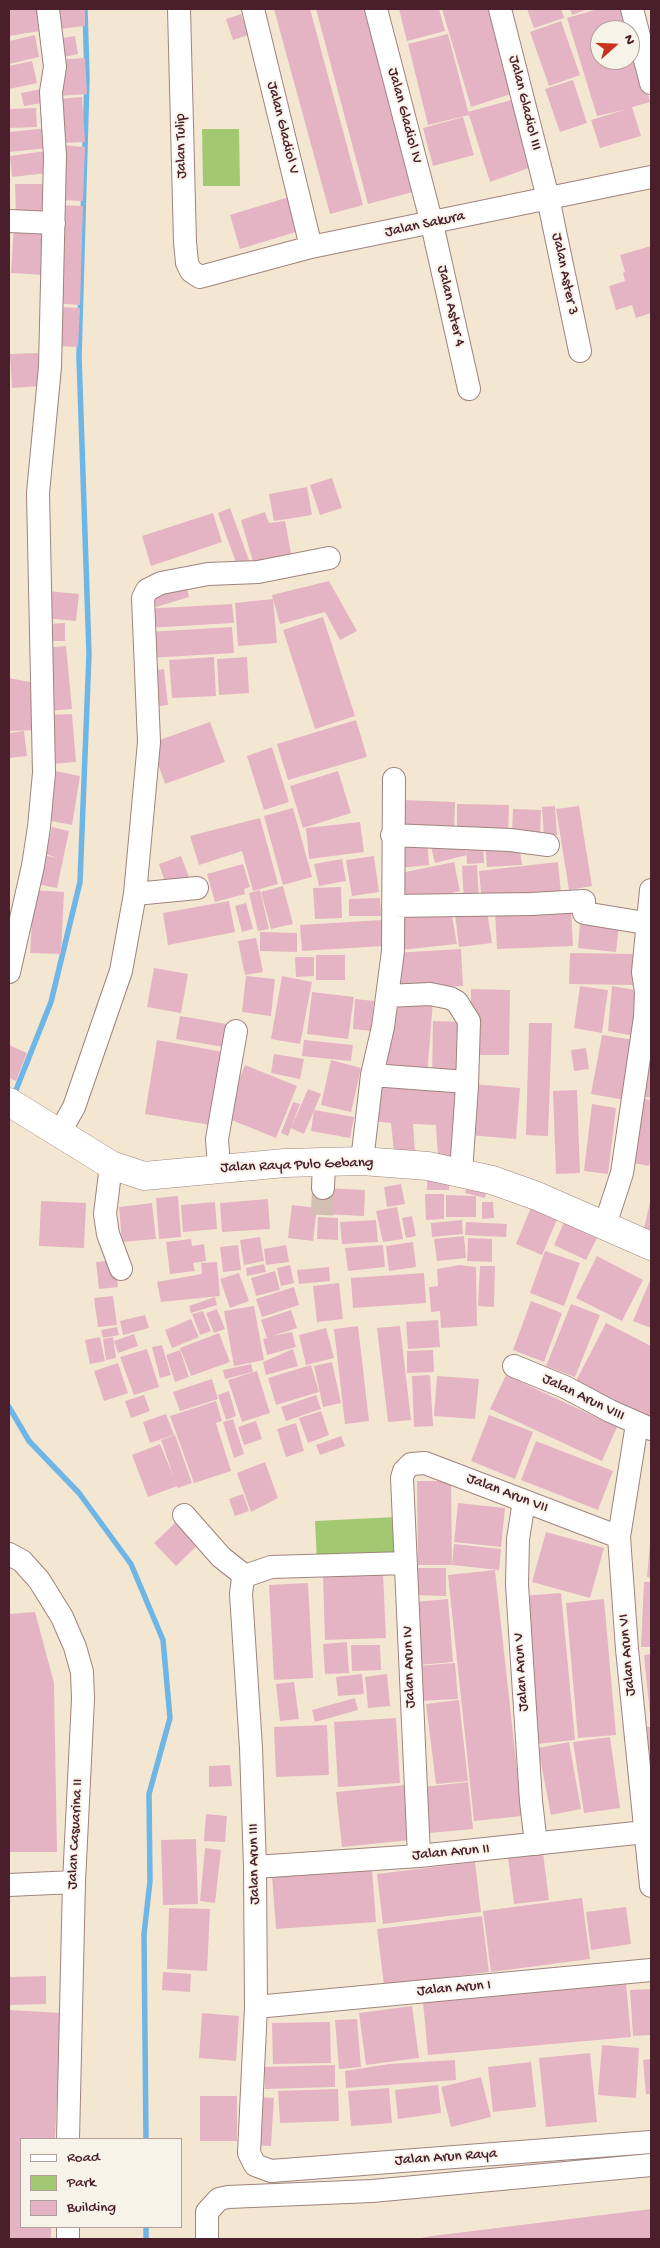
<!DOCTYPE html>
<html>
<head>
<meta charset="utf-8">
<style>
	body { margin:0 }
	#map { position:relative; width:660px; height:2248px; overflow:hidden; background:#f4e7d2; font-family:"Gochi Hand",sans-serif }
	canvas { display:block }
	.frame { position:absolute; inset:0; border:10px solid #4a1f2b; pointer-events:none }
	.legend { position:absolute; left:20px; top:2138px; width:162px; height:90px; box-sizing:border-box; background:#f7f3e8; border:1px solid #b29e9c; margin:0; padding:6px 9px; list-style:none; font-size:15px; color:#4a1f2b }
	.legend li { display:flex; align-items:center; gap:10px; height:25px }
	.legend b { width:25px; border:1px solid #b29e9c }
	.north { position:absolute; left:590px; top:20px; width:50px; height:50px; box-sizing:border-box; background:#f7f3e8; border:1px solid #b29e9c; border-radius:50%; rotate:70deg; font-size:14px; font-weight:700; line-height:20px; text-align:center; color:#4a1f2b }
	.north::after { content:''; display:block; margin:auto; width:18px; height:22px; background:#c8321e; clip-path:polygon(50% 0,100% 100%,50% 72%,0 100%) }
</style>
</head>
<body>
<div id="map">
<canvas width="660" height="2248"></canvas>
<div class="frame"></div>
<ul class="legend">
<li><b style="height:6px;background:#fff"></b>Road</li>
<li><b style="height:14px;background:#a3c872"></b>Park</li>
<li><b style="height:14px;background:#e5b4c4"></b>Building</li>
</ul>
<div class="north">N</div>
</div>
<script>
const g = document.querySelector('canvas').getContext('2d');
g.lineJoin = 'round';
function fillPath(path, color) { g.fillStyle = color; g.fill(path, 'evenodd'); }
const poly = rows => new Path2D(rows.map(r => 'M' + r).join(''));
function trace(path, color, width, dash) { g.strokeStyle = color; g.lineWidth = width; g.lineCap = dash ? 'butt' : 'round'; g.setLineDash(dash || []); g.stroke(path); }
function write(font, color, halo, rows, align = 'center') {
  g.font = font + ' "Gochi Hand",sans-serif'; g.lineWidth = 4; g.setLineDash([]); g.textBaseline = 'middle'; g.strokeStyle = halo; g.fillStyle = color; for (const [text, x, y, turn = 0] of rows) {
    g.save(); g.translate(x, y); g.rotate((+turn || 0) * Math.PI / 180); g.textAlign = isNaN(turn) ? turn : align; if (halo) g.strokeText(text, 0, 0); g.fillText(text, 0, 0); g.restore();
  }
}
fillPath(poly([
	[202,129,239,129,240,186,203,186],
	[396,1517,398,1558,317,1562,315,1521]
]), '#a3c872');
trace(poly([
	[14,1095,51,1002,80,882,89,654,79,356,87,78,85,9],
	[9,1407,29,1441,79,1493,131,1564,163,1640,170,1718,149,1794,150,1881,144,1934,146,2139],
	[146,2227,146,2239]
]), '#6eb6e6', 5.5);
fillPath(poly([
	[9,9,37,9,40,31,9,36],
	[49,9,85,9,85,26,52,30],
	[274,9,310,9,363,205,330,214],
	[316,9,371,9,420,190,368,204],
	[399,9,439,9,445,31,407,41],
	[442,9,494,9,517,92,471,107],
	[527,9,561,9,564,18,534,28],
	[570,9,588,9,572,15],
	[598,9,626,9,650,102,632,107,641,136,600,148,591,120,624,110,597,116,567,18],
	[600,30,630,30,630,60,600,60],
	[241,14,248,35,233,40,226,19],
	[561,21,580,75,549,86,530,32],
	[448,34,469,115,428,125,408,44],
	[35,35,39,57,9,64,9,41],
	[75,36,78,54,59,58,56,39],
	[85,58,87,94,58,96,55,60],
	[32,61,37,83,9,89,9,66],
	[573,80,587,123,560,132,545,89],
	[46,88,48,102,24,106,21,93],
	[82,97,85,142,61,143,58,99],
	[515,99,534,166,490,182,468,112],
	[36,108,37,127,9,128,9,109],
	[463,117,474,155,433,166,423,128],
	[48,128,49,148,9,152,9,132],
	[60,145,85,147,83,201,57,200],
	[45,151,48,173,12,177,10,156],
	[15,184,46,184,47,213,16,214],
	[289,197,299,231,240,249,230,215],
	[58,205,83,206,80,305,52,303],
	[14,225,48,227,45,275,11,273],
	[651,246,651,313,636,318,632,305,616,310,609,286,625,281,623,273,625,272,620,255],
	[60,307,80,308,78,347,58,346],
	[38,353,40,386,12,388,10,354],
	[332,478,342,508,320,515,310,485],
	[307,487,312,515,274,521,269,494],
	[230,508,250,563,238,568,218,513],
	[265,512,269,523,285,521,292,558,254,565,241,520],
	[213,513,222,542,151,566,142,536],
	[185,580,189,597,156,607,151,590],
	[329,581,357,631,340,640,325,612,280,624,272,595],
	[47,591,79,594,76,621,44,618],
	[273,599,277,643,238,646,235,603],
	[232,604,234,623,145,628,144,609],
	[323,617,355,716,315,729,283,630],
	[65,623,65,641,48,641,47,624],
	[232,627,234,653,149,658,147,632],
	[66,646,72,709,49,711,44,648],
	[214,657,216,696,172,698,169,660],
	[247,657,249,693,219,695,217,659],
	[164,669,168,705,153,707,149,671],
	[9,678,35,683,37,730,9,731],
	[72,714,76,762,51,764,47,715],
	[356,720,367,757,288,780,277,744],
	[210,722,225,762,165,784,151,743],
	[24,731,27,756,9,758,9,733],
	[272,747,289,802,264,810,247,756],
	[55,771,80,776,72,825,46,820],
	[338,771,351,813,303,828,290,786],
	[401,800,455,802,454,834,400,832],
	[457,804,509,805,508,834,457,833],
	[555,806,557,835,544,836,542,807],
	[579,806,592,886,569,890,556,809],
	[293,808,312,877,283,885,264,816],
	[513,809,541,810,540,834,512,833],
	[260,818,278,884,253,891,242,851,199,865,190,836],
	[360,822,364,852,309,859,306,828],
	[52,827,69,831,57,888,37,884,42,855,58,858,45,854],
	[427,837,429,865,399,868,396,840],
	[462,840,467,855,435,863,430,843],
	[483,841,484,863,467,864,466,842],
	[485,842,519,843,522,865,487,867],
	[181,856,189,877,166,885,159,864],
	[374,856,379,892,352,896,346,860],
	[342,859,346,881,319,886,314,864],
	[454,862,460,891,403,904,396,874],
	[558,862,561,894,482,902,479,871],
	[243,864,250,887,244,889,245,894,215,902,207,874],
	[477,865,479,901,464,902,462,866],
	[283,886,293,924,271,929,261,892],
	[341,887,342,918,315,919,313,888],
	[34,890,64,892,61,954,30,953],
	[260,890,269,929,258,931,249,893],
	[380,898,381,916,349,916,349,899],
	[229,901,235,932,168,945,163,913],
	[246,903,253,929,242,932,235,906],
	[571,908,573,946,497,949,495,911],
	[487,910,492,943,459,947,455,914],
	[451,911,457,944,401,950,399,915],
	[382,920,384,946,302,951,300,925],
	[580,922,619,926,616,952,578,948],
	[260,932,297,933,297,952,260,951],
	[256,938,263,972,245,975,238,941],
	[461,949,463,986,395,989,393,953],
	[570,953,634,954,633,985,569,984],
	[316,955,345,955,345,980,316,980],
	[295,957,314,957,314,976,296,977],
	[154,968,188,974,181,1013,147,1007],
	[246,976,275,979,271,1016,242,1012],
	[282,976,312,982,300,1044,271,1039],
	[580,986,608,990,602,1033,574,1028],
	[612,986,641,991,634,1036,608,1031],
	[471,989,510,990,509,1055,471,1055],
	[312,992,354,997,348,1039,307,1034],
	[388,997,433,1001,427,1076,382,1073],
	[355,999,374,1001,371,1031,353,1029],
	[180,1016,233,1025,230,1048,176,1039],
	[433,1021,467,1022,466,1078,432,1077],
	[529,1023,552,1023,548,1136,526,1135],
	[602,1035,635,1040,625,1100,591,1094],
	[157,1040,229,1053,216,1126,145,1114],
	[304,1040,353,1045,351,1061,302,1056],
	[9,1045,27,1053,16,1081,9,1078],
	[586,1048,589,1069,574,1071,571,1050],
	[646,1053,651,1054,651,1098,640,1096],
	[274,1054,304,1059,300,1079,271,1073],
	[331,1060,361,1068,351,1112,321,1105],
	[245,1065,297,1086,276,1138,224,1117],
	[373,1078,463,1083,458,1157,438,1157,436,1125,413,1124,415,1151,394,1152,391,1123,371,1121],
	[473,1084,520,1088,516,1139,469,1135],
	[308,1089,321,1094,304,1134,291,1128],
	[577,1090,580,1173,556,1174,553,1091],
	[641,1098,651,1100,651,1155,649,1166,628,1162],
	[293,1102,300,1104,288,1136,281,1133],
	[592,1104,616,1108,608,1174,584,1171],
	[314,1110,354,1117,350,1138,311,1131],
	[427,1175,449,1175,449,1190,427,1190],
	[468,1183,487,1188,485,1198,465,1193],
	[401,1184,405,1204,387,1207,384,1187],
	[325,1188,365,1190,364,1216,324,1214],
	[425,1194,444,1194,444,1219,426,1220],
	[446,1195,476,1196,476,1217,446,1217],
	[178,1196,181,1237,159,1239,156,1198],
	[651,1198,651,1230,644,1228],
	[268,1199,270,1229,222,1232,220,1203],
	[41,1201,86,1203,84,1248,39,1246],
	[215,1202,217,1229,183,1232,181,1205],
	[482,1202,493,1202,494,1218,482,1219],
	[152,1203,156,1239,122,1242,119,1207],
	[292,1205,317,1208,313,1241,288,1238],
	[532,1205,558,1217,542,1255,516,1244],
	[397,1207,403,1239,383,1242,376,1211],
	[412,1216,416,1236,406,1238,402,1218],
	[318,1217,338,1218,338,1240,317,1239],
	[376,1220,378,1242,342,1244,340,1222],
	[462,1220,463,1234,432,1237,431,1223],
	[466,1222,507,1224,506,1237,465,1235],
	[564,1222,597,1238,586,1260,554,1245],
	[464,1236,466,1258,437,1261,434,1239],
	[260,1237,264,1261,244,1265,240,1240],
	[468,1238,492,1239,492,1262,467,1261],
	[191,1239,192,1246,204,1244,206,1261,193,1263,195,1271,170,1274,166,1242],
	[413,1242,416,1267,389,1271,386,1246],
	[238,1245,241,1270,223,1272,220,1247],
	[286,1245,289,1262,266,1265,264,1249],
	[383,1245,385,1267,348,1271,345,1248],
	[545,1251,580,1263,564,1306,530,1293],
	[597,1256,643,1280,622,1321,576,1298],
	[115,1260,118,1287,99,1289,96,1262],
	[217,1262,220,1296,161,1302,157,1282,202,1274,201,1263],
	[264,1264,266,1272,247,1276,246,1268],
	[290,1265,294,1283,281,1286,277,1268],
	[459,1265,476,1267,477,1326,441,1328,440,1311,431,1312,429,1287,438,1286,437,1269],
	[480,1266,495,1266,494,1307,478,1306],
	[329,1267,330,1281,299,1284,297,1270],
	[275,1271,280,1290,256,1296,251,1278],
	[239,1273,249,1301,230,1308,220,1279],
	[424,1273,426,1303,353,1308,351,1278],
	[651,1278,651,1328,633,1321],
	[339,1283,343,1319,317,1322,313,1286],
	[294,1287,299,1305,262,1317,256,1299],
	[113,1296,117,1325,98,1327,94,1298],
	[215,1297,217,1305,191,1313,189,1306],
	[531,1301,562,1313,544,1362,513,1350],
	[571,1304,600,1315,575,1377,546,1366],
	[254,1306,264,1360,234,1366,224,1311],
	[217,1309,225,1329,214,1333,206,1313],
	[291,1310,297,1328,273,1336,292,1332,296,1347,267,1355,263,1339,267,1338,261,1320],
	[203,1311,211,1331,200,1335,192,1314],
	[145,1315,149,1328,123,1335,120,1321],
	[191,1319,199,1337,172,1348,165,1330],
	[438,1320,440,1347,408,1349,406,1322],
	[606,1323,651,1346,651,1419,576,1381],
	[358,1326,369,1421,345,1424,334,1329],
	[400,1326,411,1420,388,1422,377,1328],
	[117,1327,119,1335,103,1338,101,1330],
	[326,1328,334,1358,306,1365,299,1335],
	[219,1333,230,1362,191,1376,180,1348],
	[134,1334,138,1346,118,1353,114,1341],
	[100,1337,105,1361,90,1364,85,1340],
	[113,1337,116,1358,106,1360,103,1339],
	[162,1345,171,1375,160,1378,152,1347],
	[147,1349,159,1387,134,1395,120,1357],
	[293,1349,298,1366,266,1375,263,1362],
	[180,1350,189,1377,175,1382,166,1355],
	[433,1350,434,1372,407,1373,407,1351],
	[332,1362,341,1403,323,1407,314,1366],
	[118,1363,128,1393,104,1401,94,1371],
	[251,1364,253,1372,225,1379,223,1370],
	[311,1365,319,1392,276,1405,268,1378],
	[257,1371,270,1413,242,1422,228,1380],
	[430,1375,433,1426,414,1427,412,1376],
	[506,1375,617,1427,602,1461,490,1409],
	[437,1376,479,1379,475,1419,434,1416],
	[212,1379,218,1399,180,1411,173,1392],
	[229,1391,236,1416,226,1420,218,1395],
	[144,1395,150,1411,131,1418,125,1401],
	[316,1395,321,1409,286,1421,281,1407],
	[216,1401,222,1421,216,1423,231,1471,194,1483,170,1416],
	[321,1411,329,1435,308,1443,299,1418],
	[166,1414,174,1435,150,1443,143,1422],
	[489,1415,533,1432,515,1479,471,1461],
	[233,1419,244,1454,234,1458,223,1422],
	[256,1421,262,1439,244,1445,238,1427],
	[296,1423,304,1451,286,1457,277,1429],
	[175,1435,192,1483,178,1488,177,1486,148,1497,132,1455,160,1444,174,1478,161,1440],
	[341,1436,345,1446,320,1455,316,1445],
	[536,1441,613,1471,598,1510,521,1480],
	[265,1462,278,1498,251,1512,237,1473],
	[417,1481,451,1481,452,1565,418,1565],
	[243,1494,249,1511,235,1516,229,1499],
	[458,1503,505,1508,501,1547,454,1542],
	[175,1523,197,1546,176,1566,154,1543],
	[546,1532,604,1548,590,1598,532,1582],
	[650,1543,651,1543,651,1578,647,1577],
	[454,1544,501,1549,499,1570,452,1565],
	[415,1568,446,1568,446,1596,415,1595],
	[495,1570,522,1816,474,1821,448,1575],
	[383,1573,386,1638,325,1640,323,1575],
	[644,1582,651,1582,651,1647,641,1647],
	[308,1583,313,1678,274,1680,269,1585],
	[561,1593,575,1740,536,1744,522,1596],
	[448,1599,453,1662,418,1665,414,1602],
	[604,1599,616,1735,578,1738,566,1603],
	[35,1612,54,1683,57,1852,9,1852,9,1614],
	[347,1642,349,1673,325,1674,323,1644],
	[351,1645,380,1645,381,1670,352,1671],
	[651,1654,651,1715,650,1715,644,1655],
	[455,1663,458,1699,418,1701,416,1666],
	[362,1674,364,1694,338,1696,336,1677],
	[387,1674,390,1706,368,1708,365,1677],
	[294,1682,299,1719,280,1721,276,1684],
	[355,1698,358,1710,315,1722,312,1710],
	[459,1700,468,1781,436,1784,426,1704],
	[396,1718,400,1783,338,1787,334,1722],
	[327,1725,329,1775,276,1777,274,1727],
	[647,1727,651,1727,651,1759,650,1759],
	[610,1737,620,1808,584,1813,573,1742],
	[569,1742,581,1809,551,1815,538,1748],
	[230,1765,232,1786,209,1787,209,1766],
	[468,1782,473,1829,429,1833,423,1787],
	[405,1785,411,1840,342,1847,336,1792],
	[206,1814,227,1816,225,1842,204,1841],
	[196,1839,198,1904,163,1905,161,1840],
	[205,1848,221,1850,215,1903,200,1901],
	[543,1853,549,1900,514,1904,508,1857],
	[475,1862,481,1912,383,1924,377,1874],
	[372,1869,376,1922,276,1929,272,1876],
	[582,1898,590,1959,491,1972,483,1911],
	[626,1907,631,1944,591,1950,586,1912],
	[169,1908,210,1909,207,1971,167,1969],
	[482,1916,489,1972,384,1985,377,1929],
	[163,1972,191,1974,190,1992,162,1990],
	[46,1976,46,2004,9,2005,9,1977],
	[626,1984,631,2037,428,2055,423,2002],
	[651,1989,651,2035,633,2036,630,1990],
	[412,2006,419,2058,366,2065,359,2013],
	[10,2010,61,2013,55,2139,21,2139,21,2227,51,2227,51,2239,9,2239],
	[202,2013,239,2016,236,2061,199,2058],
	[357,2019,361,2067,339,2069,335,2020],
	[330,2022,331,2063,273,2064,272,2023],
	[602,2045,639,2048,636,2098,598,2095],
	[590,2053,597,2122,546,2127,539,2058],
	[651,2059,651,2094,646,2094,643,2060],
	[455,2060,456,2080,346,2088,345,2071,389,2064],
	[531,2062,536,2107,493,2112,488,2067],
	[335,2065,335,2087,265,2089,264,2067],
	[481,2077,491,2117,451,2127,441,2087],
	[438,2085,441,2113,398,2119,395,2090],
	[389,2088,392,2123,351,2126,348,2091],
	[338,2089,339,2121,280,2123,278,2091],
	[200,2096,237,2096,237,2141,200,2141],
	[257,2097,274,2098,271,2146,254,2145],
	[651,2209,651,2239,415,2239,432,2236]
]), '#e5b4c4');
trace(poly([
	[322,1215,323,1188]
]), '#d2bfb1', 22, [22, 11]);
const minor = poly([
	[179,9,185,242,187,263,191,271,200,277,311,247,651,177],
	[253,9,311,247],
	[376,9,432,224,469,389],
	[500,9,548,198,580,351],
	[632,9,651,83],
	[9,221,54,223],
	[392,835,510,840,548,845],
	[135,894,197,888],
	[393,906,531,904,584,901,584,913,651,924],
	[9,972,33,866,39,827,44,773,38,493,50,367,55,156,51,92,55,67,48,9],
	[387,996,430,994,450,998,457,1002,469,1021,467,1086,461,1172],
	[372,1075,467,1082],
	[60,1132,74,1107,121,971,135,894,149,742,143,598,147,590,161,583,208,574,258,572,329,558],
	[362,1161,372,1075,383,1027,393,951,394,779],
	[111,1165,105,1214,108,1234,121,1269],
	[219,1168,217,1139,236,1031],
	[323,1188,324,1162],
	[605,1225,622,1173,645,1017,646,992,643,972,651,890],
	[514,1366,565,1387,610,1411,651,1429],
	[637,1424,619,1537,627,1649,651,1886],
	[524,1501,518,1539,517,1585,531,1801,536,1844],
	[184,1515,221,1557,245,1576,271,1567,406,1563],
	[9,1554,22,1561,39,1580,62,1617,75,1647,82,1672,83,1699,74,1882,68,2139],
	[245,1576,243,1578,241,1594,251,1748,255,1867,256,2007,249,2153,255,2165,271,2171,651,2142],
	[419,1856,402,1478,404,1471,411,1464,425,1463,619,1537],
	[255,1867,419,1856,645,1832],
	[9,1885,74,1882],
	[256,2007,651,1970],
	[68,2227,68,2239],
	[207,2239,207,2212,219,2199,228,2197,372,2191,651,2165]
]);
const primary = poly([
	[9,1102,111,1165,144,1176,285,1163,362,1161,428,1166,492,1180,537,1196,651,1246]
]);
trace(minor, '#9f837e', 24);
trace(primary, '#9f837e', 29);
trace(minor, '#fff', 22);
trace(primary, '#fff', 28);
write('15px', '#4a1f2b', '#f7f3e8', [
	["Jalan Gladiol III",524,103,76],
	["Jalan Gladiol IV",404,116,75],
	["Jalan Gladiol V",282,128,76],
	["Jalan Tulip",182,146,-91],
	["Jalan Sakura",425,225,-12],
	["Jalan Aster 3",564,274,78],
	["Jalan Aster 4",450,306,77],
	["Jalan Raya Pulo Gebang",297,1166,-2],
	["Jalan Arun VIII",583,1398,26],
	["Jalan Arun VII",507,1494,21],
	["Jalan Arun VI",628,1655,-95],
	["Jalan Arun IV",410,1667,-92],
	["Jalan Arun V",522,1672,-94],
	["Jalan Casuarina II",76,1834,-87],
	["Jalan Arun II",451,1853,-5],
	["Jalan Arun III",255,1864,-91],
	["Jalan Arun I",454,1989,-5],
	["Jalan Arun Raya",446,2158,-4]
]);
</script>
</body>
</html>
